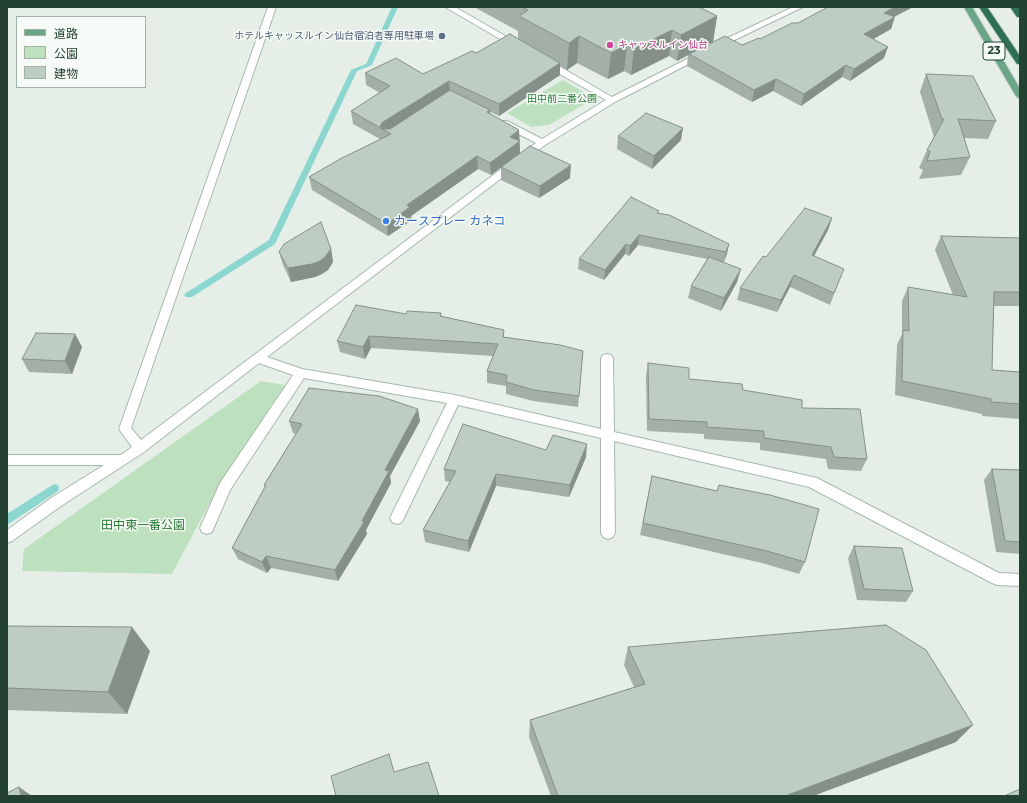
<!DOCTYPE html>
<html>
<head>
<meta charset="utf-8">
<style>
	body { margin:0 }
	#map { position:relative; width:1027px; height:803px; overflow:hidden; background:#e5efe8; font-family:Montserrat,"Noto Sans JP",sans-serif }
	canvas { display:block }
	.frame { position:absolute; inset:0; border:8px solid #234232; pointer-events:none }
	.legend { position:absolute; left:16px; top:16px; width:130px; height:72px; box-sizing:border-box; background:#f6fbf7; border:1px solid #a2b1a8; margin:0; padding:5px 7px; list-style:none; font-size:12px; color:#234232 }
	.legend li { display:flex; align-items:center; gap:8px; height:20px }
	.legend b { width:20px; border:1px solid #a2b1a8 }
</style>
</head>
<body>
<div id="map">
<canvas width="1027" height="803"></canvas>
<div class="frame"></div>
<ul class="legend">
<li><b style="height:5px;background:#68a687"></b>道路</li>
<li><b style="height:11px;background:#bde1be"></b>公園</li>
<li><b style="height:11px;background:#bdcdc3"></b>建物</li>
</ul>
</div>
<script>
const g = document.querySelector('canvas').getContext('2d');
g.lineJoin = 'round';
function fillPath(path, color) { g.fillStyle = color; g.fill(path, 'evenodd'); }
const poly = rows => new Path2D(rows.map(r => 'M' + r).join(''));
function trace(path, color, width, dash) { g.strokeStyle = color; g.lineWidth = width; g.lineCap = dash ? 'butt' : 'round'; g.setLineDash(dash || []); g.stroke(path); }
function write(font, color, halo, rows, align = 'center') {
  g.font = font + ' Montserrat,"Noto Sans JP",sans-serif'; g.lineWidth = 3; g.setLineDash([]); g.textBaseline = 'middle'; g.strokeStyle = halo; g.fillStyle = color; for (const [text, x, y, turn = 0] of rows) {
    g.save(); g.translate(x, y); g.rotate((+turn || 0) * Math.PI / 180); g.textAlign = isNaN(turn) ? turn : align; if (halo) g.strokeText(text, 0, 0); g.fillText(text, 0, 0); g.restore();
  }
}
fillPath(poly([
	[563,80,585,93,588,102,549,125,531,127,507,113],
	[261,381,285,385,219,485,172,574,22,571,24,549]
]), '#bde1be');
fillPath(poly([
	[392,7,398,7,372,65,357,71,275,244,192,297,186,297,184,295,186,293,269,240,351,70,366,64,392,7],
	[54,484,58,485,59,488,58,491,7,525,7,514,54,484]
]), '#8bd6cf');
const street = poly([
	[268,7,276,7,131,428,141,440,536,143,501,125,500,123,501,121,507,121,542,139,606,100,544,65,543,63,544,61,550,61,612,97,701,52,705,54,704,56,615,102,545,145,267,357,302,369,455,395,601,429,601,358,603,355,607,354,611,355,613,358,614,432,817,478,999,573,1020,574,1020,586,997,585,992,583,809,487,614,441,615,533,613,537,608,539,603,537,601,533,601,438,458,405,402,522,397,524,392,522,390,518,447,403,304,378,230,490,212,532,207,534,202,532,200,528,220,483,293,375,259,363,144,452,61,506,12,541,7,543,7,530,51,498,104,465,7,465,7,455,121,455,132,447,119,429,268,7],
	[445,7,455,7,521,45,517,47,514,47,445,7],
	[793,7,803,7,720,47,717,47,713,45,793,7]
]);
const primary = poly([
	[964,7,972,7,1020,89,1020,99,1016,96,964,7]
]);
const highway = poly([
	[979,7,987,7,1020,56,1020,64,1017,64,979,7],
	[1010,7,1018,7,1020,10,1020,17,1017,17,1010,7]
]);
trace(street, '#a7b8ae', 2);
trace(primary, '#c1cac6', 2);
trace(highway, '#c1cac6', 2);
fillPath(street, '#fff');
fillPath(primary, '#68a687');
fillPath(highway, '#2d7052');
fillPath(poly([
	[474,7,699,7,717,16,713,42,742,45,760,39,798,23,913,7,894,17,891,29,873,39,884,58,850,81,842,77,801,106,773,91,752,102,687,66,688,55,677,61,669,56,631,75,624,71,608,79,577,63,567,70,560,66,560,75,499,116,490,112,490,114,519,130,520,153,570,178,539,198,501,180,501,167,491,175,478,169,411,216,412,220,388,236,312,190,309,177,380,139,353,124,351,111,380,93,366,85,365,73,423,74,476,53,518,39,518,31],
	[926,74,996,121,988,139,964,138,970,157,961,175,919,179,923,170,919,168,927,150,934,137,920,92],
	[618,136,681,140,652,169,617,149],
	[659,213,729,244,724,262,722,262,737,282,721,311,688,298,691,286,707,259,638,245,629,256,625,254,604,280,578,269,579,259],
	[832,218,828,230,814,256,839,281,830,305,790,287,777,312,737,300,740,288,766,257],
	[941,236,1020,238,1020,306,994,306,992,370,1020,372,1020,419,982,416,982,414,895,395,897,345,902,334,902,301,908,287,953,295,935,250],
	[331,249,333,262,328,270,322,274,315,277,291,282,283,265,279,252],
	[441,313,441,316,504,330,504,337,583,351,578,407,533,401,506,394,506,386,487,383,487,371,493,356,371,348,365,359,340,352,337,341,406,314],
	[75,334,82,347,72,374,29,372,22,359],
	[648,363,689,379,743,390,802,408,867,459,861,471,828,469,826,459,760,450,760,443,704,439,704,434,647,431,646,376],
	[289,421,420,421,390,476,391,483,366,530,367,534,338,581,271,568,267,573,238,559,232,548,265,487,264,485,296,434,293,433],
	[546,450,586,457,569,497,496,486,469,552,425,542,423,530,450,482,445,481,444,469],
	[992,469,1020,470,1020,554,996,552,984,480],
	[652,476,717,491,719,485,805,562,799,574,762,563,640,535],
	[854,546,913,591,906,602,857,600,848,558],
	[7,626,150,651,127,714,7,710],
	[628,647,956,742,813,796,551,796,529,737,530,720,634,687,624,665]
]), '#a3b0a8');
fillPath(poly([
	[895,7,913,7,880,24,884,13],
	[717,16,713,42,677,61,681,35],
	[895,17,891,29,861,46,864,34],
	[672,30,669,56,631,75,634,49],
	[579,36,577,63,567,70,569,43],
	[627,45,624,71,608,79,611,53],
	[888,47,884,58,850,81,854,69],
	[560,63,560,75,499,116,499,104],
	[846,65,842,77,801,106,804,94],
	[776,79,773,91,752,102,754,90],
	[449,81,450,93,388,132,380,128,380,126,383,122],
	[490,110,490,122,487,112],
	[683,128,681,140,652,169,654,156],
	[519,130,520,153,491,175,490,163,510,137],
	[477,156,478,169,411,216,412,220,388,236,387,224,407,205],
	[571,165,570,178,539,198,540,186],
	[832,218,828,230,808,267,812,255],
	[639,235,638,245,629,256,630,246],
	[626,244,625,254,604,280,605,270],
	[729,244,727,254,724,262,726,252],
	[331,249,333,262,328,270,322,274,315,277,291,282,288,268],
	[741,269,737,282,721,311,724,298],
	[794,275,790,287,777,312,781,300],
	[75,334,82,347,72,374,65,361],
	[369,336,371,348,365,359,363,347],
	[418,409,420,421,390,476,391,483,366,530,367,534,338,581,335,570,362,521,385,470],
	[587,444,586,457,569,497,570,485],
	[496,474,496,486,469,552,468,541],
	[266,556,271,568,267,573,262,562],
	[132,627,150,651,127,714,108,692],
	[973,725,956,742,813,796,785,796],
	[19,787,32,796,21,796]
]), '#849088');
const building = poly([
	[522,7,699,7,717,16,681,35,672,30,634,49,627,45,611,53,579,36,569,43,519,16,528,10,522,7],
	[828,7,895,7,884,13,895,17,864,34,888,47,854,69,846,65,804,94,776,79,754,90,689,54,725,36,742,45,759,38,760,39,792,23,798,23,828,7],
	[510,34,560,63,499,104,449,81,383,122,380,126,383,129,390,129,450,90,490,110,487,112,519,130,510,137,520,141,490,163,477,156,407,205,410,207,387,224,309,177,340,159,391,134,351,111,390,86,365,73,396,58,423,74,472,51,476,53,510,34],
	[926,74,973,76,996,121,958,119,970,157,927,161,930,151,927,150,944,119,942,119,926,74],
	[646,113,683,128,654,156,618,136,646,113],
	[530,146,571,165,540,186,501,167,530,146],
	[631,197,659,211,657,213,669,215,729,244,726,252,639,235,630,246,626,244,605,270,579,259,631,197],
	[805,208,832,218,812,255,844,269,834,293,794,275,781,300,740,288,763,256,766,257,805,208],
	[321,222,331,249,325,257,320,261,312,264,288,268,279,252,284,244,321,222],
	[941,236,1020,238,1020,292,994,292,992,370,1020,372,1020,404,991,402,991,399,902,381,903,330,909,331,908,287,967,297,941,236],
	[709,257,741,269,724,298,691,286,709,257],
	[356,305,406,314,407,311,441,313,440,316,504,330,503,337,560,345,583,351,579,396,534,390,506,382,507,375,487,371,498,344,369,336,363,347,337,341,356,305],
	[36,333,75,334,65,361,22,359,36,333],
	[648,363,689,368,689,379,742,384,743,390,802,400,802,408,860,409,867,459,834,457,831,447,764,438,764,431,707,427,707,422,649,419,648,363],
	[309,388,379,396,418,409,385,470,389,471,362,521,364,522,335,570,266,556,262,562,232,548,266,485,264,485,302,424,289,421,309,388],
	[463,424,546,450,553,435,587,444,570,485,496,474,468,541,423,530,456,471,444,469,463,424],
	[992,469,1020,470,1020,542,1005,541,992,469],
	[652,476,717,491,719,485,770,495,819,509,805,562,767,551,643,523,652,476],
	[854,546,902,548,913,591,864,589,854,546],
	[886,625,926,650,973,725,785,796,558,796,530,720,645,684,628,647,886,625],
	[7,626,132,627,108,692,7,688,7,626],
	[389,754,394,772,428,762,439,796,336,796,331,776,389,754],
	[19,787,21,796,7,796,7,793,19,787],
	[1020,789,1020,796,1004,796,1020,789]
]);
fillPath(building, '#bdcdc3');
trace(building, '#849088', 1);
for (const [x, y, r, color] of [
	[442,36,4,"#5c6f8a"],
	[610,45,4,"#d1479c"],
	[386,221,4,"#3f7fe0"]
]) { const dot = new Path2D(); dot.arc(x, y, r, 0, 2 * Math.PI); g.fillStyle = color; g.fill(dot); trace(dot, '#f6fbf7', 1.5); }
write('10px', '#4e5e75', '#f6fbf7', [
	["ホテルキャッスルイン仙台宿泊者専用駐車場",434,36]
], 'right');
write('10px', '#b23c85', '#f6fbf7', [
	["キャッスルイン仙台",618,45]
], 'left');
write('10px', '#2a7c36', '#f6fbf7', [
	["田中前二番公園",562,99]
]);
for (const [x, y, w] of [
	[994,51,22]
]) { const box = new Path2D(); box.roundRect(x - w / 2, y - 9, w, 18, 3); g.fillStyle = '#f6fbf7'; g.fill(box); trace(box, '#234232', 1); }
write('bold 11px', '#234232', null, [
	["23",994,51]
]);
write('12px', '#366cbe', '#f6fbf7', [
	["カースプレー カネコ",394,221]
], 'left');
write('12px', '#2a7c36', '#f6fbf7', [
	["田中東一番公園",143,525]
]);
</script>
</body>
</html>
